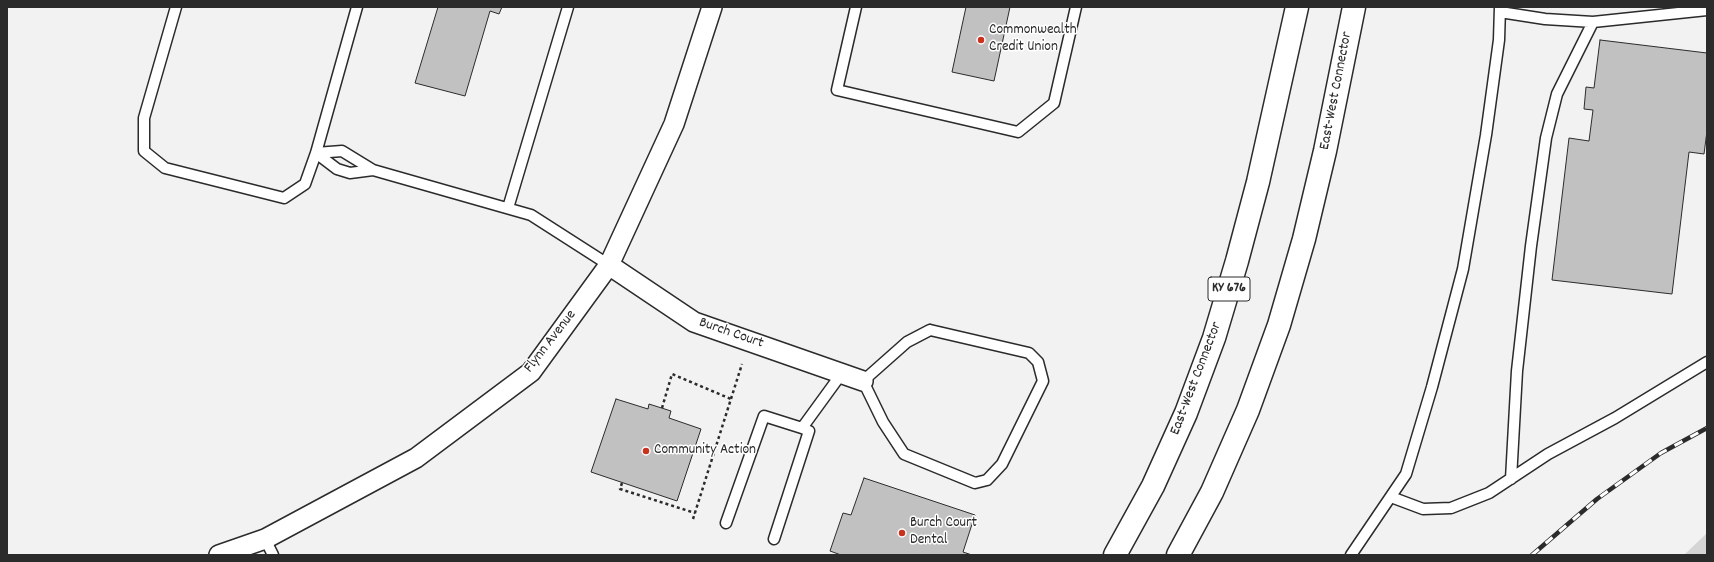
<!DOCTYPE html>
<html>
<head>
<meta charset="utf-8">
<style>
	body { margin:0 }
	#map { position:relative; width:1714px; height:562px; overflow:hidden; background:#f2f2f2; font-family:Dekko,sans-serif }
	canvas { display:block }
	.frame { position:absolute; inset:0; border:8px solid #2b2b2b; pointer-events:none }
</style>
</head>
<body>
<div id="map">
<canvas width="1714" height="562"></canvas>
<div class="frame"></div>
</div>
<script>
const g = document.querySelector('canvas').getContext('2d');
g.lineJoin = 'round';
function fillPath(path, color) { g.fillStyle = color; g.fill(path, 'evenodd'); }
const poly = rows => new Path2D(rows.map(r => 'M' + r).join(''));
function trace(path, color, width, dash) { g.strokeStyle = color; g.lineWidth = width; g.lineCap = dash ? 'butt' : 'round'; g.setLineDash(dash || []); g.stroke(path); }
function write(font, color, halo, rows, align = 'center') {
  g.font = font + ' Dekko,sans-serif'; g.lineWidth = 3; g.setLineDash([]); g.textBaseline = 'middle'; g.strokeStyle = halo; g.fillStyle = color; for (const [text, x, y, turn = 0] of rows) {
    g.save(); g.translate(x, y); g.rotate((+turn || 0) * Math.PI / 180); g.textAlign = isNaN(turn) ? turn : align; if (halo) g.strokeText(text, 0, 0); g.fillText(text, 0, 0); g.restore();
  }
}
fillPath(poly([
	[1707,533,1707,555,1684,555]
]), '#d5d5d5');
const building = poly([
	[438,7,502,7,499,14,490,11,465,96,415,83,438,7],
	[966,7,1010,7,994,81,952,72,966,7],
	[1600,40,1707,53,1707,131,1704,154,1689,152,1672,294,1552,280,1569,138,1589,141,1593,110,1584,109,1586,87,1594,88,1600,40],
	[616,399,648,409,649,404,671,411,669,418,701,429,677,501,591,472,616,399],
	[864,478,975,515,963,552,972,555,841,555,830,551,843,513,851,515,864,478]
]);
fillPath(building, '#c1c1c1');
trace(building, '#2b2b2b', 1);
const lane = poly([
	[176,7,144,118,144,151,165,168,284,198,305,184,316,153,357,7],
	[856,7,837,90,1018,132,1054,103,1076,7],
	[1500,12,1545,19,1593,22,1707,10],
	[373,170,350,173,337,169,316,153,342,151,373,170,531,215,609,265],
	[508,208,568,7],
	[930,330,1029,353,1038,362,1043,381,1002,464,987,480,975,483,904,454,883,422,863,381,907,342,930,330],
	[1511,479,1517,371,1531,246,1546,138,1557,94,1593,22],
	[1391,497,1423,509,1451,508,1489,493,1548,454,1615,418,1707,362],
	[726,523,764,416,802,428,842,373],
	[265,539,273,555],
	[774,539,809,431,802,428],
	[1351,555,1406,474,1432,387,1463,269,1486,135,1499,40,1500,7]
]);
const street = poly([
	[609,265,694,322,863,381],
	[219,555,265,539,416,458,531,372,609,265,674,124,712,7]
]);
const primary = poly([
	[1115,555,1153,486,1186,413,1214,338,1237,261,1258,182,1297,7],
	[1178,555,1212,492,1248,410,1279,325,1304,239,1325,151,1354,7]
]);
trace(lane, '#2b2b2b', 13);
trace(street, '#2b2b2b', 22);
trace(primary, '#2b2b2b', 25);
trace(poly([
	[662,408,672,374,731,399],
	[622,483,620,489,695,513],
	[693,519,742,364]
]), '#2b2b2b', 2.5, [3, 3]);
trace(lane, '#fff', 10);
trace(street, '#fff', 19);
trace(primary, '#fff', 22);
const rail = poly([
	[1532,555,1597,499,1661,453,1707,428]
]);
trace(rail, '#2b2b2b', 4.5);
trace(rail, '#fff', 3, [9]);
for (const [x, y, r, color] of [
	[981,40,4,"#c8321e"],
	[646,451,4,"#c8321e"],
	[902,533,4,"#c8321e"]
]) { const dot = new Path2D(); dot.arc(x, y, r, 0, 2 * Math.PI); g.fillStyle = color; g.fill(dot); trace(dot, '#fff', 1.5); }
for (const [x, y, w] of [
	[1229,289,42]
]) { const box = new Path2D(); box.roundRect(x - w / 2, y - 12, w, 24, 3); g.fillStyle = '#fff'; g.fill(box); trace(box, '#2b2b2b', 1); }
write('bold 14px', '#2b2b2b', null, [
	["KY 676",1229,289]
]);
write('15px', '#2b2b2b', '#fff', [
	["Commonwealth",989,31],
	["Credit Union",989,48],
	["Community Action",654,451],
	["Burch Court",910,524],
	["Dental",910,541]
], 'left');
write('15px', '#2b2b2b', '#fff', [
	["East-West Connector",1337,91,-79],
	["Burch Court",731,334,19],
	["Flynn Avenue",551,342,-52],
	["East-West Connector",1197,379,-69]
]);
</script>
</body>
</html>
